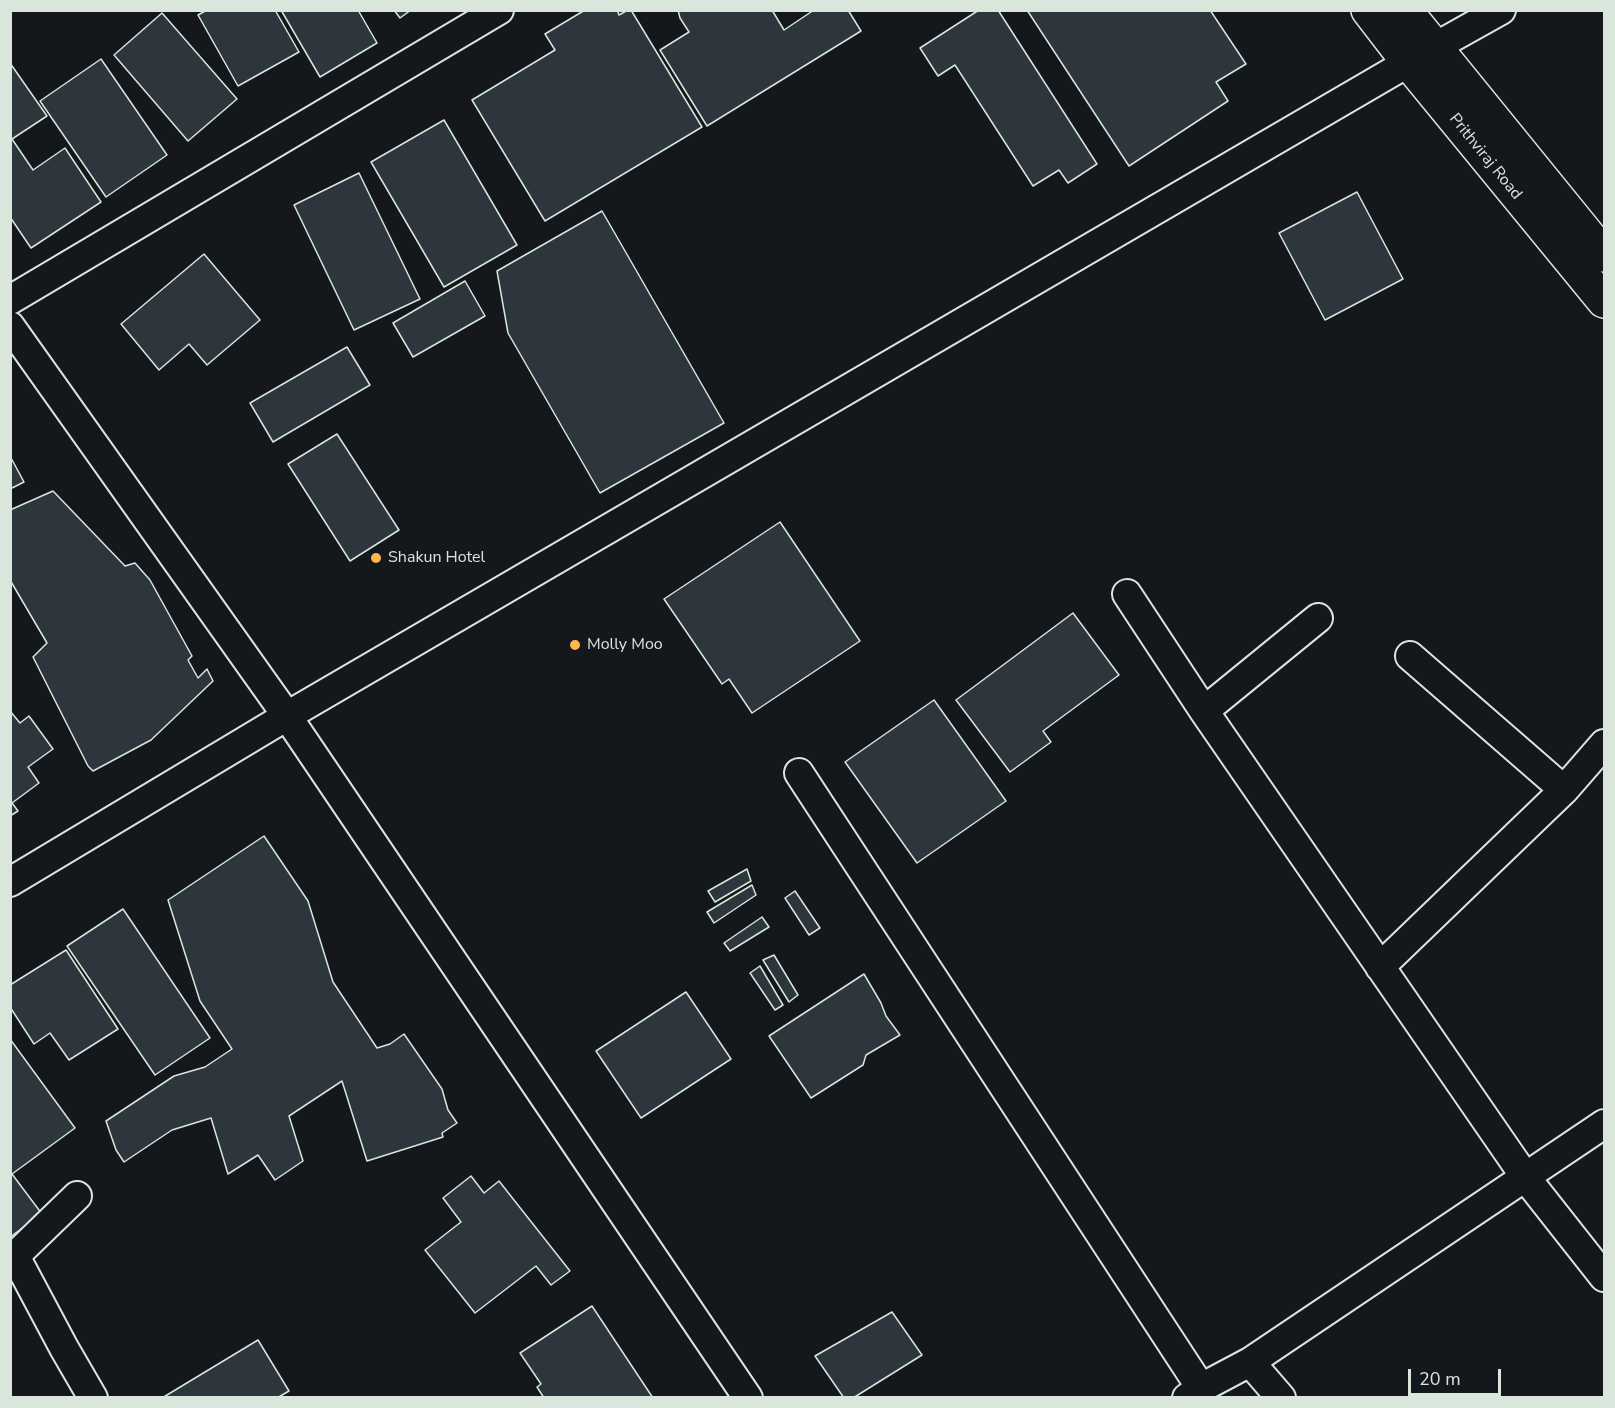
<!DOCTYPE html>
<html>
<head>
<meta charset="utf-8">
<style>
	body { margin:0 }
	#map { position:relative; width:1615px; height:1408px; overflow:hidden; background:#14181c; font-family:"Nunito Sans",sans-serif }
	canvas { display:block }
	.frame { position:absolute; inset:0; border:12px solid #d8e6dc; pointer-events:none }
	.scale { position:absolute; left:1408px; top:1369px; width:93px; height:27px; box-sizing:border-box; border:3px solid #d8e6dc; border-top:0; padding-left:8px; font-size:18px; line-height:21px; white-space:nowrap; color:#d8e6dc; -webkit-text-stroke:4px #14181c; paint-order:stroke }
</style>
</head>
<body>
<div id="map">
<canvas width="1615" height="1408"></canvas>
<div class="frame"></div>
<div class="scale">20 m</div>
</div>
<script>
const g = document.querySelector('canvas').getContext('2d');
g.lineJoin = 'round';
function fillPath(path, color) { g.fillStyle = color; g.fill(path, 'evenodd'); }
const poly = rows => new Path2D(rows.map(r => 'M' + r).join(''));
function trace(path, color, width, dash) { g.strokeStyle = color; g.lineWidth = width; g.lineCap = dash ? 'butt' : 'round'; g.setLineDash(dash || []); g.stroke(path); }
function write(font, color, halo, rows, align = 'center') {
  g.font = font + ' "Nunito Sans",sans-serif'; g.lineWidth = 4.5; g.setLineDash([]); g.textBaseline = 'middle'; g.strokeStyle = halo; g.fillStyle = color; for (const [text, x, y, turn = 0] of rows) {
    g.save(); g.translate(x, y); g.rotate((+turn || 0) * Math.PI / 180); g.textAlign = isNaN(turn) ? turn : align; if (halo) g.strokeText(text, 0, 0); g.fillText(text, 0, 0); g.restore();
  }
}
const building = poly([
	[207,10,275,10,299,52,238,86,198,15,207,10],
	[281,10,358,10,377,43,320,77,281,10],
	[394,10,411,10,400,18,394,10],
	[585,10,617,10,619,15,628,10,631,10,702,127,545,221,472,100,555,50,545,34,585,10],
	[678,10,772,10,784,30,814,10,848,10,861,31,707,126,660,50,689,32,680,18,678,10],
	[979,10,998,10,1097,164,1068,183,1059,170,1033,186,955,65,938,76,920,48,979,10],
	[1027,10,1210,10,1246,64,1216,82,1228,101,1129,166,1027,10],
	[162,13,237,99,188,141,114,55,162,13],
	[101,59,167,155,106,197,40,101,101,59],
	[10,63,47,116,12,139,33,170,65,148,101,202,31,248,10,217,10,63],
	[444,120,517,245,444,287,371,162,444,120],
	[359,173,420,299,354,330,294,205,359,173],
	[1357,192,1403,279,1325,320,1279,233,1357,192],
	[602,211,724,423,600,493,508,333,497,271,602,211],
	[204,254,260,320,207,365,189,344,159,370,121,324,204,254],
	[465,281,485,316,413,357,393,323,465,281],
	[347,347,370,385,273,442,250,403,347,347],
	[337,434,399,530,350,561,288,464,337,434],
	[10,456,24,482,10,489,10,456],
	[53,491,125,566,135,563,150,580,192,656,188,660,198,678,207,669,213,681,151,740,93,771,88,766,33,657,47,643,10,580,10,510,53,491],
	[780,522,860,641,752,713,729,679,722,684,664,599,780,522],
	[1073,613,1119,675,1043,731,1051,742,1010,772,956,700,1073,613],
	[934,700,1006,801,917,863,845,762,934,700],
	[10,711,20,723,29,716,53,749,28,767,39,783,12,803,18,811,10,816,10,711],
	[264,836,308,901,333,982,377,1048,390,1044,404,1034,442,1089,448,1110,457,1123,442,1133,443,1137,367,1161,342,1081,289,1116,303,1161,275,1180,258,1155,228,1174,211,1118,172,1130,124,1162,116,1150,106,1121,174,1076,205,1067,232,1049,200,1001,168,900,264,836],
	[747,869,751,881,715,902,708,891,747,869],
	[752,885,756,895,714,923,707,912,752,885],
	[795,891,820,928,809,935,785,898,795,891],
	[123,909,210,1038,155,1075,67,946,123,909],
	[762,917,769,927,730,951,724,943,762,917],
	[66,950,118,1029,69,1060,50,1033,34,1044,10,1007,10,985,66,950],
	[774,955,798,995,789,1002,763,960,774,955],
	[760,966,783,1005,775,1010,750,973,760,966],
	[864,974,881,1003,886,1016,900,1035,866,1055,863,1065,811,1098,769,1036,864,974],
	[686,992,731,1059,641,1118,596,1051,686,992],
	[10,1039,75,1128,12,1174,42,1214,10,1237,10,1039],
	[471,1176,484,1193,499,1181,570,1271,551,1285,536,1266,475,1313,425,1250,461,1222,443,1198,471,1176],
	[592,1306,653,1398,544,1398,537,1387,541,1384,520,1353,592,1306],
	[892,1312,922,1355,853,1398,844,1398,815,1356,892,1312],
	[258,1340,289,1391,277,1398,162,1398,258,1340]
]);
fillPath(building, '#2c363c');
trace(building, '#d8e6dc', 1.5);
const minor = poly([
	[10,300,499,10],
	[10,326,287,716,748,1398],
	[1127,594,1204,711,1526,1178,1604,1277],
	[1410,656,1564,790],
	[1204,711,1318,618],
	[799,773,1201,1388],
	[10,882,287,716,1435,47,1501,10],
	[1380,967,1564,790,1604,744],
	[77,1196,15,1256,64,1348,93,1398],
	[1250,1362,1281,1398],
	[1187,1398,1201,1388,1250,1362,1604,1124]
]);
const tertiary = poly([
	[1368,10,1408,62,1604,301],
	[1405,10,1604,255]
]);
trace(minor, '#d8e6dc', 32);
trace(tertiary, '#d8e6dc', 36);
trace(minor, '#14181c', 28);
trace(tertiary, '#14181c', 33);
for (const [x, y, r, color] of [
	[376,558,6,"#ffb74d"],
	[575,645,6,"#ffb74d"]
]) { const dot = new Path2D(); dot.arc(x, y, r, 0, 2 * Math.PI); g.fillStyle = color; g.fill(dot); trace(dot, '#14181c', 2); }
write('16px', '#d8e6dc', '#14181c', [
	["Prithviraj Road",1485,157,51]
]);
write('16px', '#d8e6dc', '#14181c', [
	["Shakun Hotel",388,558],
	["Molly Moo",587,645]
], 'left');
</script>
</body>
</html>
